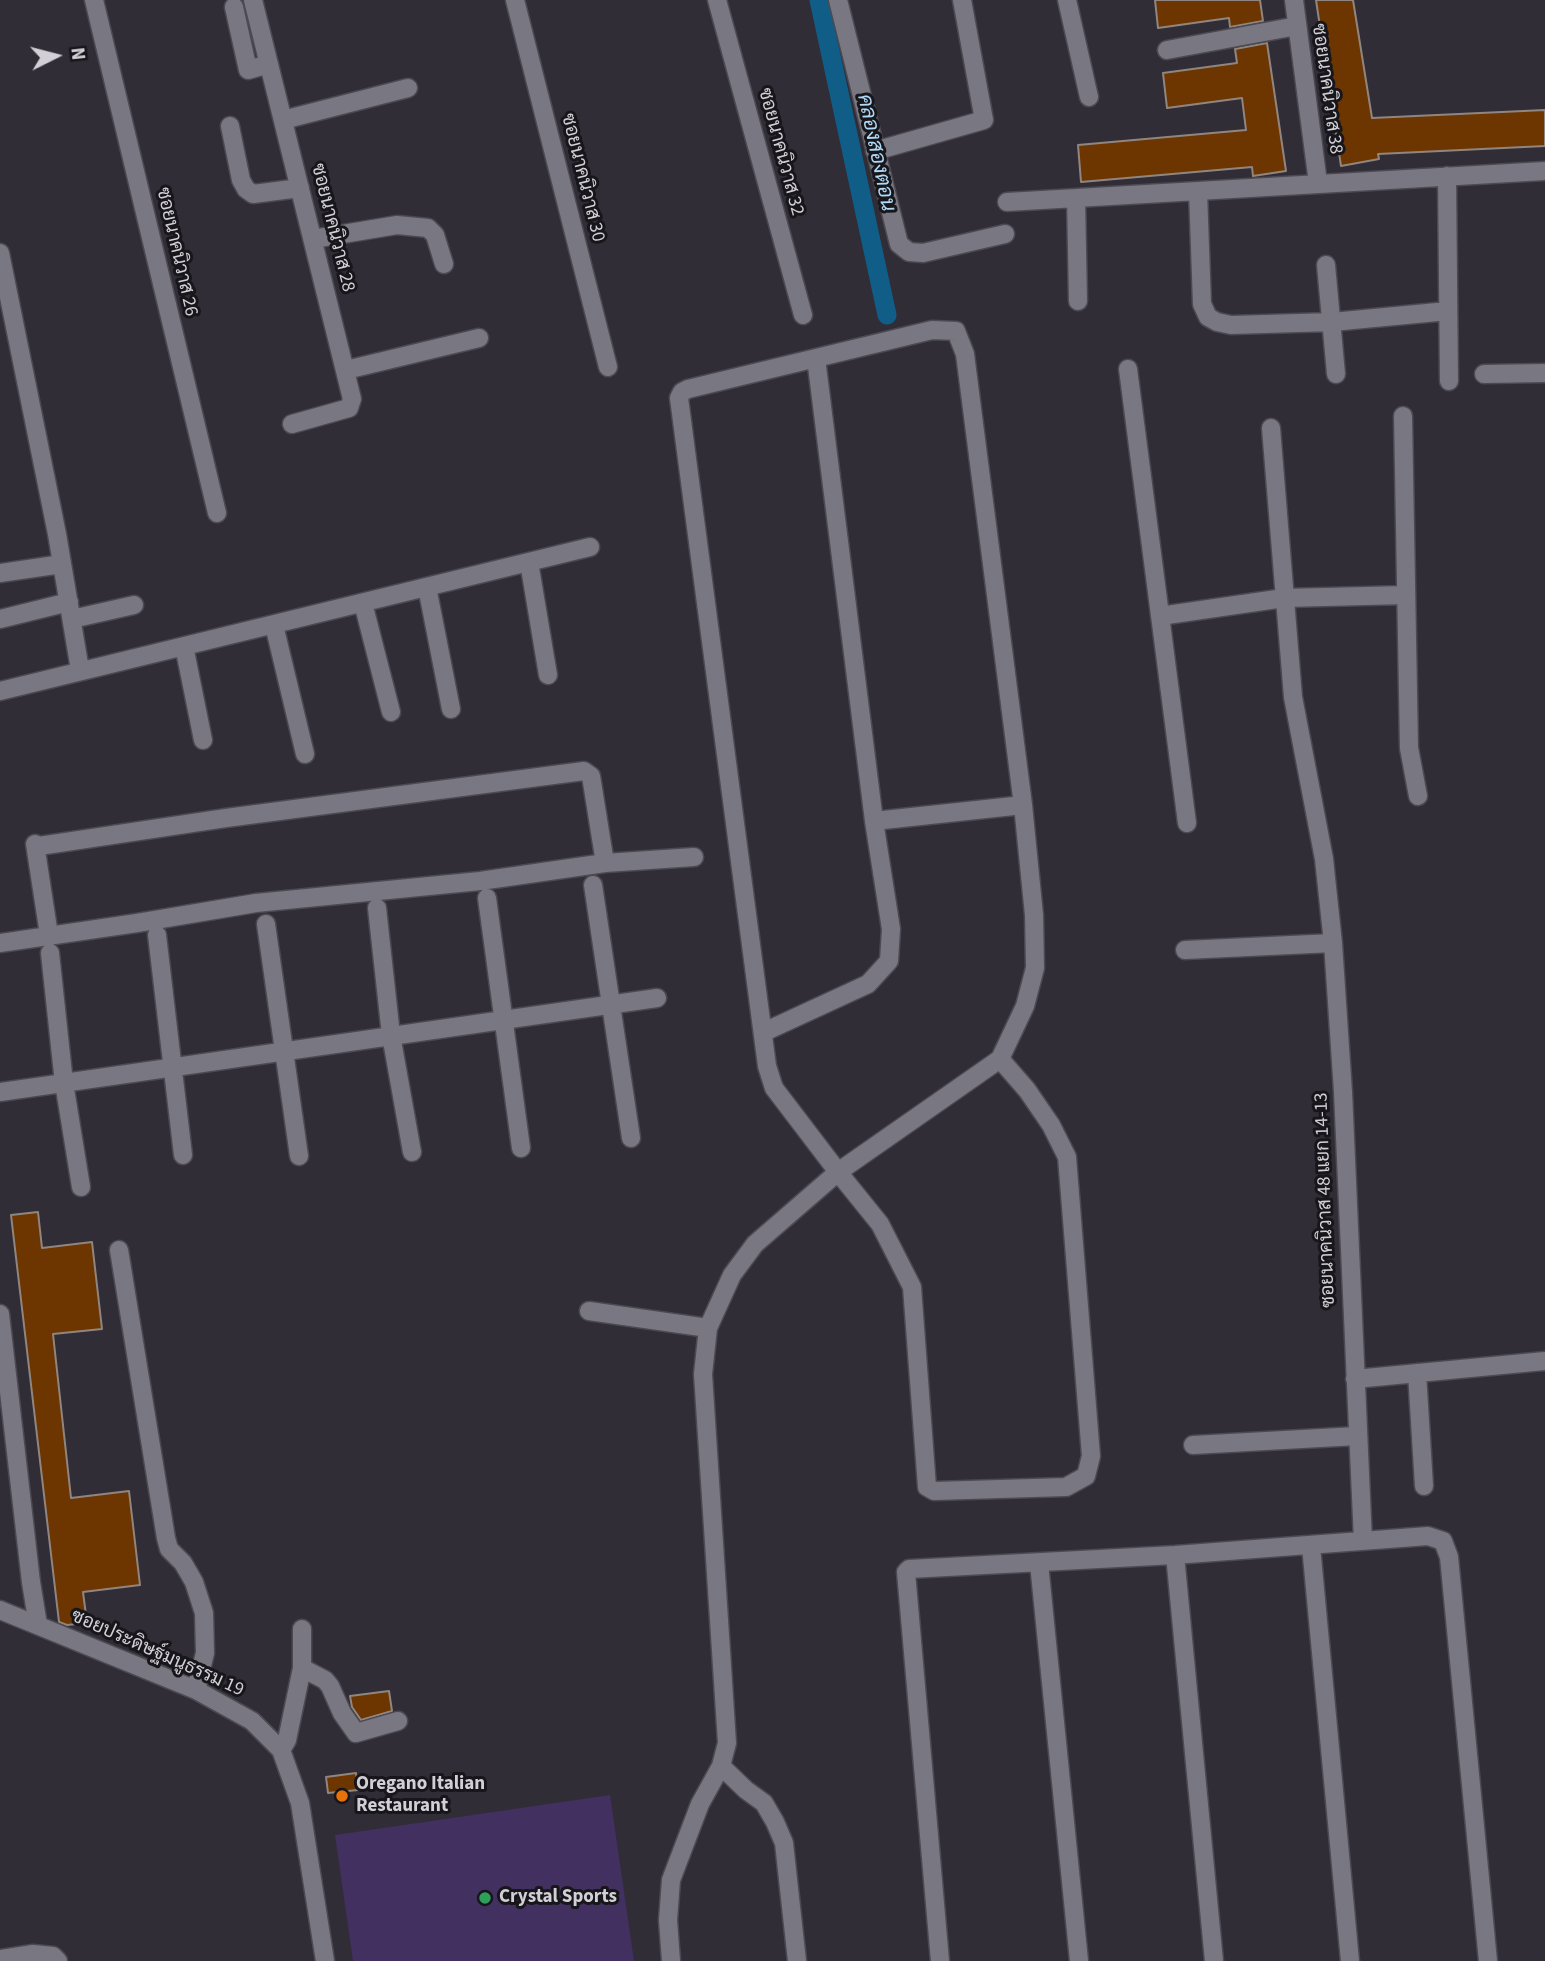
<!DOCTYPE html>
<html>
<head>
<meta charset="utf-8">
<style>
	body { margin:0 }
	#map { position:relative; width:1545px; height:1961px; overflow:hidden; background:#302d36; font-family:"Source Sans 3",sans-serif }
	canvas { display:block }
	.north { position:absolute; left:21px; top:21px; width:70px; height:70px; -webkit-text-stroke:5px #17161a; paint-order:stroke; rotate:84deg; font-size:19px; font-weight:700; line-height:28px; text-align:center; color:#d2d0d6 }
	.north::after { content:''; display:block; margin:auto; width:24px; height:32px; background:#d2d0d6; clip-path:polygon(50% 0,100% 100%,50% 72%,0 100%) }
</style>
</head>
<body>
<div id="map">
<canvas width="1545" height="1961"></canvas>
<div class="north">N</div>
</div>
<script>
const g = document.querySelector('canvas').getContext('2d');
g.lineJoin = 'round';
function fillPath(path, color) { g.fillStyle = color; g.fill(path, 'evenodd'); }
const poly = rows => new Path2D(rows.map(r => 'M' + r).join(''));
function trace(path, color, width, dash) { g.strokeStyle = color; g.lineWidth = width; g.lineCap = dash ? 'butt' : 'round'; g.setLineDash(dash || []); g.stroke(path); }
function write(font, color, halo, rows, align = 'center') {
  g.font = font + ' "Source Sans 3",Sarabun,sans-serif'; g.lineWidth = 6; g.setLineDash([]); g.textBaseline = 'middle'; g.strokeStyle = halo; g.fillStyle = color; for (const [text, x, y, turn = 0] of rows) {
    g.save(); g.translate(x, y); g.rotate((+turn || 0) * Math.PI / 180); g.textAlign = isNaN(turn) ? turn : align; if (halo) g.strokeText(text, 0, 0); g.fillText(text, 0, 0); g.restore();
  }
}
fillPath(poly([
	[610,1795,634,1961,353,1961,335,1835]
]), '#413060');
trace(poly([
	[819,0,887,315]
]), '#105e88', 19);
const building = poly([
	[1155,0,1260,0,1263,21,1230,27,1229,18,1158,28,1155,0],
	[1316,0,1353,0,1372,118,1545,110,1545,146,1378,154,1379,159,1341,166,1316,0],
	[1267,43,1286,171,1253,176,1252,167,1081,182,1078,145,1246,130,1242,98,1167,108,1163,73,1237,63,1235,49,1267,43],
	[38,1212,42,1248,92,1242,102,1329,53,1334,71,1498,129,1491,140,1585,83,1592,87,1623,67,1625,59,1622,11,1215,38,1212],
	[389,1691,392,1711,361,1720,352,1707,350,1696,389,1691],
	[356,1773,358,1790,328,1793,326,1777,356,1773]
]);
fillPath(building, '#6d3600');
trace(building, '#90867f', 2);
const minor = poly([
	[94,0,217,513],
	[253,0,352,399,349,408,292,424],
	[515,0,608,367],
	[717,0,803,315],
	[838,0,899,244,909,252,923,253,1005,234],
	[1067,0,1089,97],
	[1294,0,1318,183],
	[234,7,248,70,269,64],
	[1167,50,1297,26],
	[283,120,408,88],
	[230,126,241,180,246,189,253,194,300,188],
	[875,151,984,120,962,0],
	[1447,176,1449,381],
	[1198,191,1202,304,1208,317,1217,322,1231,325,1332,322,1448,311],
	[1076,198,1078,301],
	[1007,202,1545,171],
	[313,239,397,225,428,228,435,235,444,264],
	[0,253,57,534,80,670],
	[1326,265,1336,374],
	[1128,369,1187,823],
	[346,370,479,338],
	[1484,374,1545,373],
	[1403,416,1409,748,1418,796],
	[1271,428,1293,697,1324,859,1333,943,1343,1092,1363,1541],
	[529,562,548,675],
	[0,573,62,564],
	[427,587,451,709],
	[363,603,391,712],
	[1160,616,1284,598,1406,595],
	[0,619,69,602],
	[72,619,134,605],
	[274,625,305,754],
	[184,646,203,740],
	[0,691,590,547],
	[874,821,1023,805],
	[605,863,694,857],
	[593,885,631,1138],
	[487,898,521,1148],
	[377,908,391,1035,412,1152],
	[266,924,299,1156],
	[157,935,183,1155],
	[0,943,137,923,256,903,480,881,605,863,591,776,584,771,226,818,39,846,35,844,49,935],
	[1185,950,1333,943],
	[50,953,64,1083,81,1187],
	[764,1032,868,984,889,961,891,929,874,821,816,358],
	[0,1092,657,998],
	[119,1250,166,1538,169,1549,183,1563,194,1582,204,1613,205,1653,196,1690],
	[589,1311,708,1328],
	[0,1314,31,1582,38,1625],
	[1417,1373,1424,1486],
	[1355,1379,1545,1361],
	[1193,1445,1357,1436],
	[1311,1546,1350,1961],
	[1175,1555,1214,1961],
	[1039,1563,1079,1961],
	[0,1610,196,1690,252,1721,281,1750,300,1803,325,1961],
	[302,1668,325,1680,330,1686,342,1713,356,1733,398,1721],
	[281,1750,287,1740,302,1668,302,1629],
	[721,1766,746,1790,764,1803,775,1822,784,1843,797,1961],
	[0,1959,33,1954,53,1956,58,1961],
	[671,1961,668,1920,671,1880,700,1804,721,1766,727,1743,703,1374,708,1328,732,1275,755,1244,838,1172,1000,1059,1025,1006,1035,968,1034,915,1023,805,965,354,956,331,932,330,688,389,682,392,679,398,767,1066,774,1088,838,1172,880,1224,912,1287,927,1487,934,1491,1066,1487,1086,1476,1091,1456,1067,1157,1051,1125,1027,1090,1000,1059],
	[940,1961,906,1572,909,1569,1175,1555,1428,1536,1443,1541,1449,1557,1488,1961]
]);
trace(minor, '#4c4952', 21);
trace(minor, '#797781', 18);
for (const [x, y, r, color] of [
	[342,1796,7,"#e8710a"],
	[485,1898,7,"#2e9e5b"]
]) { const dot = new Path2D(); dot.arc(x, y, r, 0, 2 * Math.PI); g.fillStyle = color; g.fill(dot); trace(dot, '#17161a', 2.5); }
write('19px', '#d2d0d6', '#17161a', [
	["ซอยนาคนิวาส 38",1326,89,82],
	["ซอยนาคนิวาส 32",780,152,75],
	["ซอยนาคนิวาส 30",582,178,76],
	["ซอยนาคนิวาส 28",332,228,76],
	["ซอยนาคนิวาส 26",176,252,77],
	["ซอยนาคนิวาส 48 แยก 14-13",1326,1200,-92],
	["ซอยประดิษฐ์มนูธรรม 19",157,1654,24]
]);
write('bold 19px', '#d2d0d6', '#17161a', [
	["Oregano Italian",356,1785],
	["Restaurant",356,1807],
	["Crystal Sports",499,1898]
], 'left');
write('italic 21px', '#afd9f7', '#17161a', [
	["คลองสองตอน",875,153,78]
]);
</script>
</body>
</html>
